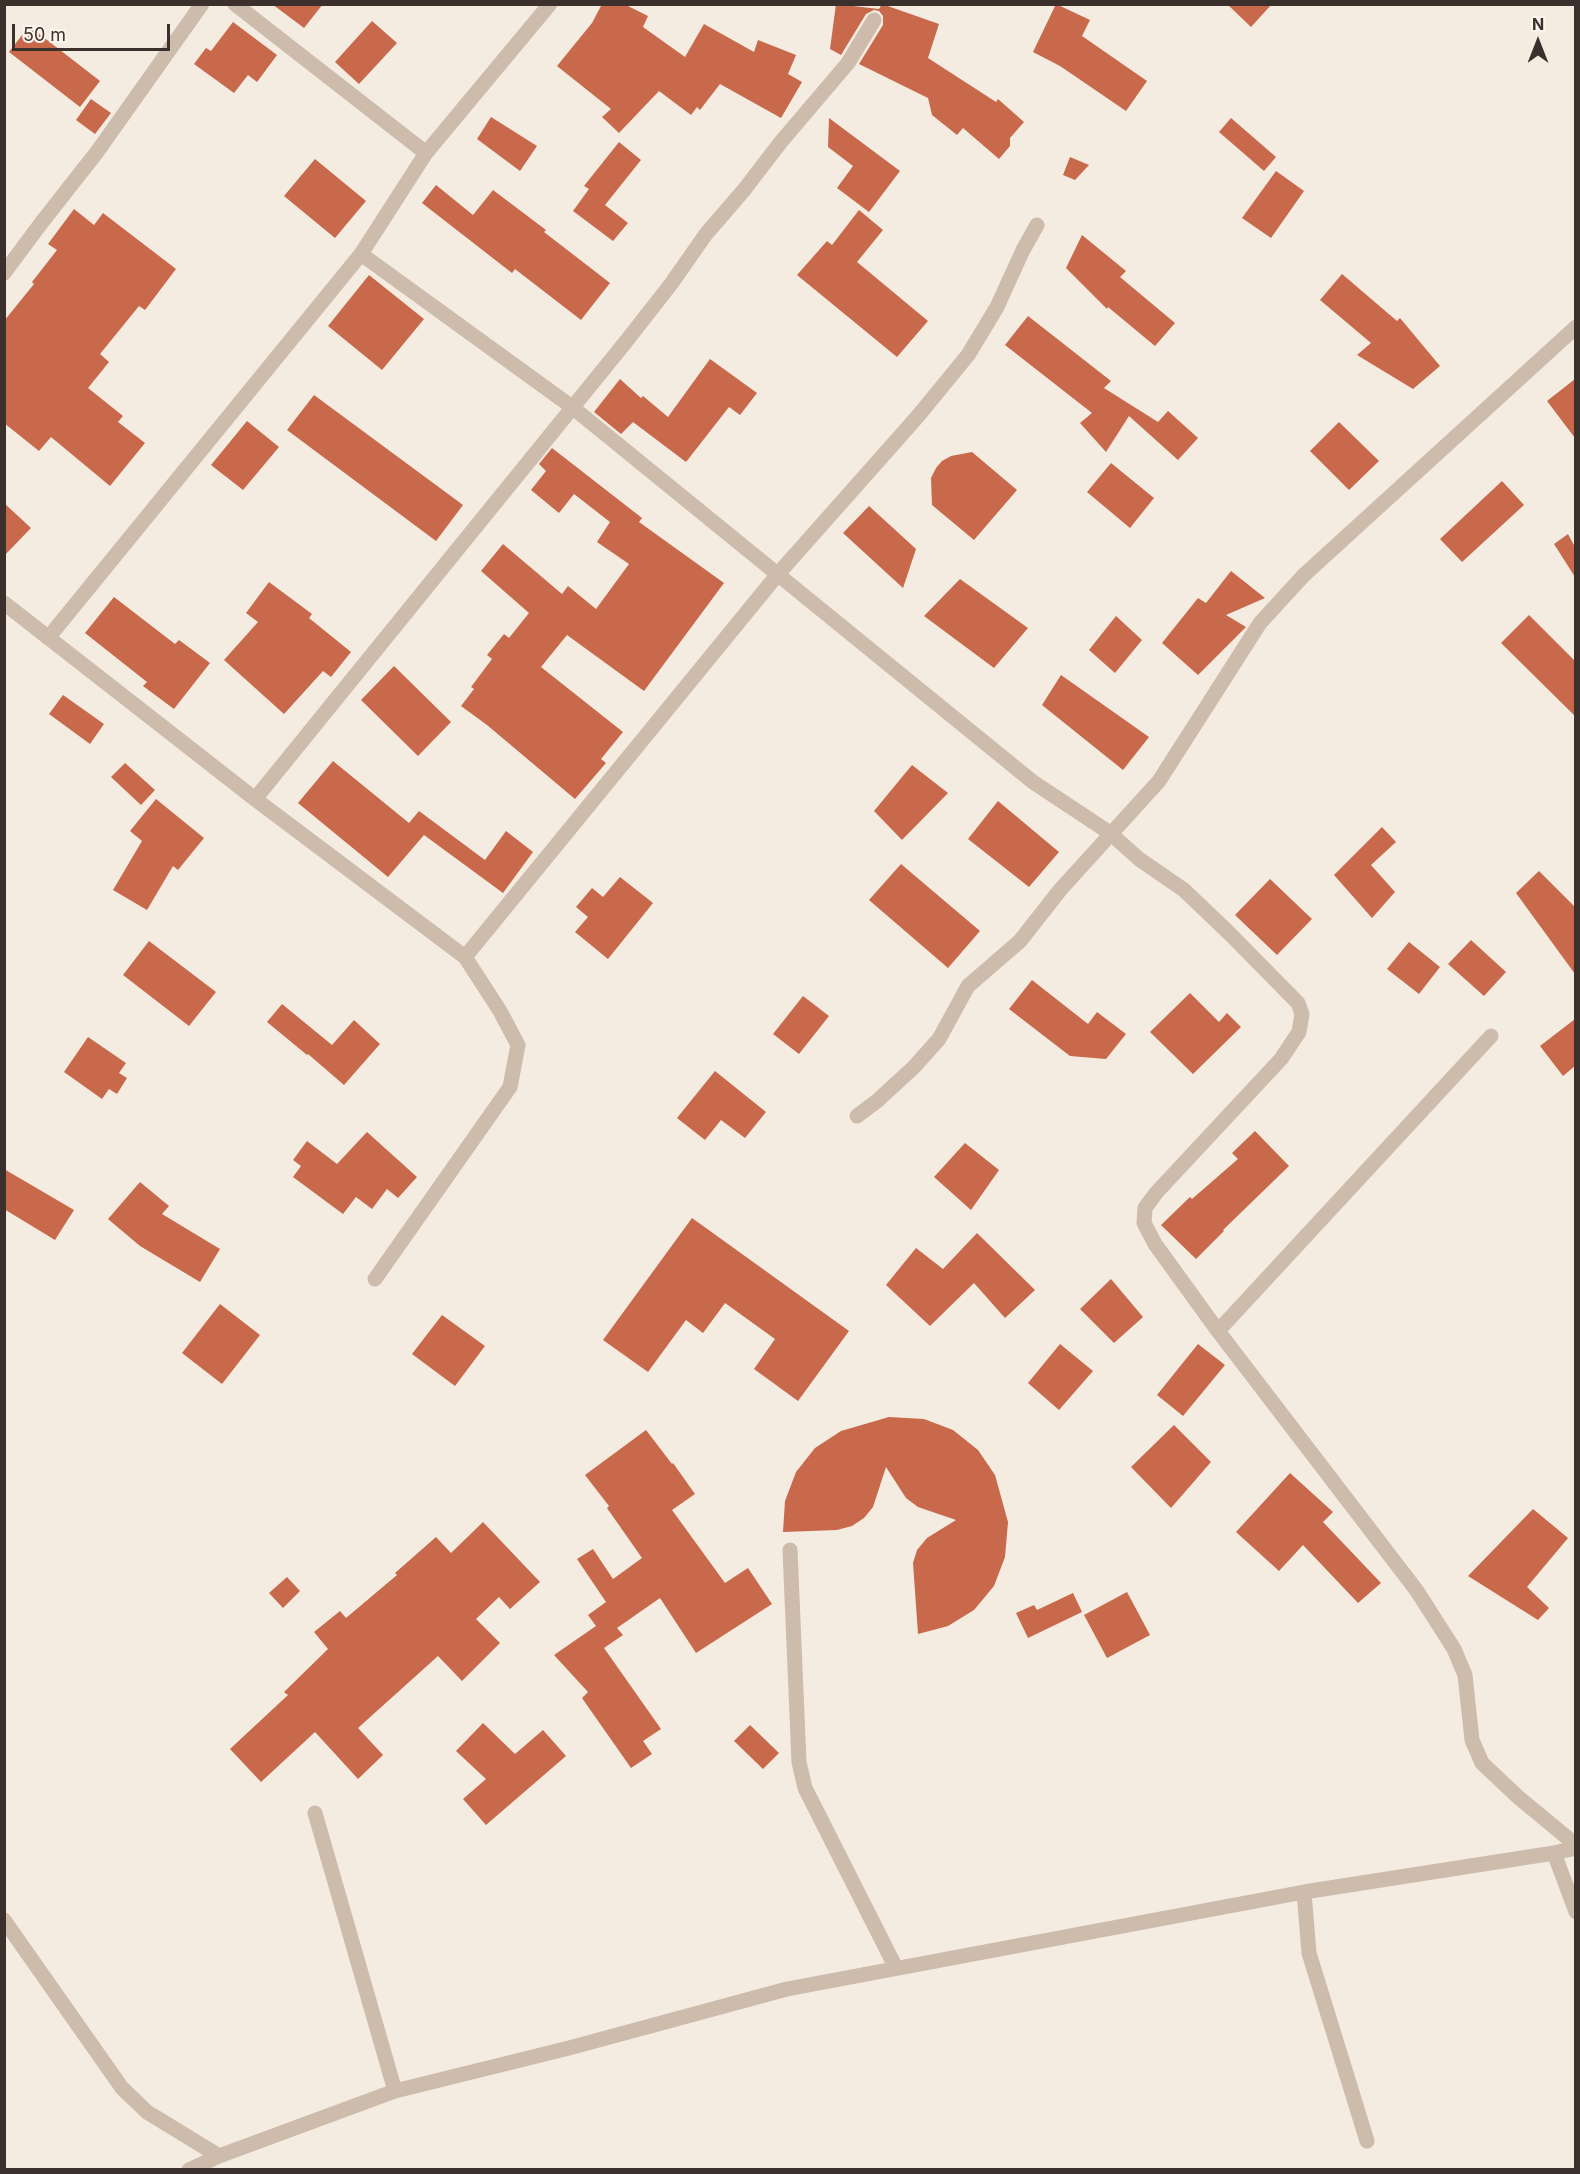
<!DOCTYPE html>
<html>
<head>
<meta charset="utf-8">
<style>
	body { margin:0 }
	#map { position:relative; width:1580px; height:2174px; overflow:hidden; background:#f4ebe1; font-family:Inter,sans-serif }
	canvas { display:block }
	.frame { position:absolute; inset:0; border:6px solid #3b302b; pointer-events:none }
	.north { position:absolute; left:1508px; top:12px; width:60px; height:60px; -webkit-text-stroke:4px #fbf5ee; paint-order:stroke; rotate:0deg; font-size:16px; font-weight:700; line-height:24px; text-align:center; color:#3b302b }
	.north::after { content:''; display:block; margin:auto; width:21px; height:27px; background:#3b302b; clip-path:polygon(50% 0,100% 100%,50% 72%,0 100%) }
	.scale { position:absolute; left:12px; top:24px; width:158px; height:27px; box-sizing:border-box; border:3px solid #3b302b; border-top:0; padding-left:8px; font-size:18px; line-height:21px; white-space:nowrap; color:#3b302b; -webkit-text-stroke:4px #fbf5ee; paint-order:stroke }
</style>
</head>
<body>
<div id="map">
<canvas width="1580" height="2174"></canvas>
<div class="frame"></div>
<div class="north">N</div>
<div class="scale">50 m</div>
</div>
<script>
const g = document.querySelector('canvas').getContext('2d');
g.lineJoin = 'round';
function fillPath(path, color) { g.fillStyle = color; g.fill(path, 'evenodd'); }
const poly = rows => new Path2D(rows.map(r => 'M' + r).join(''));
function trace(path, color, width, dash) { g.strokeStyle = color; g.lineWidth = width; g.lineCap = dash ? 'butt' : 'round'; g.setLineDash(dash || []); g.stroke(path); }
fillPath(poly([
	[272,4,323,4,304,28],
	[602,4,624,4,648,16,643,27,685,57,704,24,754,52,758,40,796,55,788,74,802,82,781,118,720,84,700,110,697,107,691,115,659,91,619,133,602,117,611,109,557,66,592,23],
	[836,4,879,9,882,4,939,24,928,58,996,102,998,99,1024,122,1010,138,1010,146,999,159,963,128,957,135,932,115,928,98,859,64,883,25,883,16,879,11,874,10,866,14,841,55,830,49],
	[1056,4,1090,20,1082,36,1147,81,1126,111,1060,66,1033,52],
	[1227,4,1272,4,1251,27],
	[372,21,397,43,359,84,335,62],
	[233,22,277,55,257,82,248,75,234,93,194,64,206,48,211,51],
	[29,26,100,81,80,107,9,52],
	[91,99,111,113,95,134,76,120],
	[491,117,537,146,520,171,477,139],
	[829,118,900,171,869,212,837,188,853,166,828,147],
	[1231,118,1276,157,1264,171,1219,132],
	[619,142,641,160,605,205,628,223,613,241,573,211,589,189,584,186],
	[1070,157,1089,165,1075,180,1063,175],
	[315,159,366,201,335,238,284,196],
	[1276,171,1304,191,1271,238,1242,218],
	[436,185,473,215,493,190,546,230,544,232,610,283,581,320,515,269,512,273,422,203],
	[74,209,94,225,103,213,176,269,145,310,139,306,100,354,109,362,88,388,123,416,118,422,145,443,110,486,51,437,39,451,4,423,4,321,34,284,32,282,57,250,48,244],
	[859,210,883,230,857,262,928,321,897,357,797,275,827,241,832,245],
	[1082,235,1126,271,1120,277,1175,323,1155,346,1108,307,1107,309,1066,268],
	[1342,274,1397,321,1400,318,1440,366,1413,389,1357,355,1371,343,1320,300],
	[369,275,424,319,382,370,328,326],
	[1028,316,1111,381,1104,388,1158,422,1168,411,1198,438,1178,460,1129,416,1106,452,1080,423,1092,413,1005,345],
	[710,359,757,393,740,415,729,407,686,462,633,422,621,434,594,412,620,379,641,398,643,396,668,417],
	[1575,379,1575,438,1547,401],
	[314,395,463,505,436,541,287,430],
	[247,421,279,447,243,490,211,465],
	[1339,422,1379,461,1349,490,1310,451],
	[552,448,642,518,639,522,724,583,644,691,567,635,541,667,623,732,601,759,606,763,575,799,487,725,461,706,474,689,471,687,492,659,487,655,504,634,509,638,529,613,481,571,503,544,562,594,568,586,596,609,629,564,597,542,610,522,574,494,559,513,531,490,546,471,539,464],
	[972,452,1017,490,974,540,932,505,931,478,936,468,942,461,951,456],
	[1111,463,1154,498,1130,528,1087,492],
	[1502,481,1524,505,1462,562,1440,539],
	[4,503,31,528,4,556],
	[869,506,916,549,903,588,843,533],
	[1568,534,1575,547,1575,577,1554,544],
	[1231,571,1265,598,1226,615,1246,627,1198,675,1162,643,1198,598,1206,603],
	[960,579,1028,628,994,668,924,616],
	[269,582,312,614,309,618,351,652,331,677,323,671,284,714,224,660,258,622,246,613],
	[114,597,175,644,179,640,210,663,174,709,143,686,147,682,85,633],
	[1529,615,1575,661,1575,716,1501,643],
	[1116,616,1142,640,1115,673,1089,650],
	[394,666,451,722,418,756,361,700],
	[1061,675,1149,737,1123,770,1042,705],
	[63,695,104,724,90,744,49,714],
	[333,761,409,823,419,811,485,860,506,831,533,852,503,893,424,835,388,877,298,803],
	[125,763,155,790,141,805,111,777],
	[912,765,948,793,902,840,874,811],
	[156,799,204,838,178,870,173,866,147,910,113,890,142,841,130,831],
	[998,801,1059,852,1029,887,968,839],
	[1382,827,1396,842,1371,865,1395,892,1372,918,1334,875],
	[901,864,980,931,948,968,869,900],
	[1539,871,1575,907,1575,974,1516,893],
	[620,877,653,903,608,959,575,932,588,917,576,907,592,888,603,897],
	[1270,879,1312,919,1277,955,1235,915],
	[1471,940,1506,972,1484,996,1448,964],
	[149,941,216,992,189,1026,123,975],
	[1409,942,1440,967,1419,994,1387,969],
	[1032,980,1088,1024,1097,1012,1126,1034,1106,1059,1070,1056,1009,1009],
	[1190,993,1219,1022,1227,1013,1241,1027,1193,1074,1150,1032],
	[803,996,829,1016,799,1054,773,1034],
	[282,1004,332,1045,354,1020,380,1044,344,1085,308,1054,307,1055,267,1022],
	[1575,1019,1575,1066,1563,1076,1540,1046],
	[88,1037,126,1063,119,1073,127,1078,117,1094,109,1089,102,1099,64,1072],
	[715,1071,766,1112,745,1138,721,1120,705,1140,677,1118],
	[1255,1131,1289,1166,1223,1230,1224,1231,1196,1259,1161,1225,1190,1197,1192,1199,1238,1159,1232,1153],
	[367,1132,417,1177,398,1198,387,1189,372,1209,356,1197,343,1214,293,1177,301,1166,293,1160,307,1141,337,1164],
	[965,1143,999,1170,971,1210,934,1177],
	[4,1169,74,1210,55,1240,4,1209],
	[140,1182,169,1206,162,1214,220,1249,200,1282,140,1246,108,1219],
	[692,1218,849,1331,798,1401,754,1369,775,1339,725,1303,703,1333,686,1320,648,1372,603,1340],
	[977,1233,1035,1290,1005,1318,974,1283,930,1326,886,1285,916,1248,943,1269],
	[1111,1279,1143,1317,1114,1343,1080,1309],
	[220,1304,260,1335,222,1384,182,1353],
	[442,1315,485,1346,455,1386,412,1354],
	[1060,1344,1093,1371,1059,1410,1028,1383],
	[1198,1344,1225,1365,1183,1416,1157,1395],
	[889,1417,924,1419,953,1430,978,1450,995,1475,1008,1522,1005,1557,994,1586,974,1610,948,1626,918,1634,913,1563,917,1550,927,1538,956,1520,918,1507,906,1498,886,1467,873,1507,864,1518,852,1526,837,1530,783,1532,785,1501,796,1472,815,1448,841,1431],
	[1174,1425,1211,1462,1171,1508,1131,1467],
	[646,1430,672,1464,673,1463,695,1494,672,1510,725,1583,748,1568,772,1604,696,1653,660,1598,617,1628,623,1635,604,1648,661,1729,643,1741,652,1754,631,1768,582,1698,588,1692,554,1655,596,1626,588,1615,606,1602,577,1559,593,1549,613,1579,642,1558,607,1508,609,1506,585,1475],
	[1290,1473,1333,1512,1323,1522,1381,1583,1358,1603,1303,1545,1279,1571,1236,1532],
	[1533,1509,1568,1538,1527,1587,1549,1608,1538,1620,1468,1576],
	[483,1522,540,1582,510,1609,499,1597,476,1619,500,1643,462,1681,438,1656,358,1728,383,1755,358,1779,315,1732,261,1782,230,1749,288,1695,284,1692,328,1649,314,1632,340,1611,346,1618,397,1575,395,1573,436,1537,451,1553],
	[287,1577,300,1591,283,1608,269,1593],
	[1127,1592,1150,1635,1107,1658,1084,1615],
	[1073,1593,1082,1612,1028,1638,1016,1613,1034,1605,1037,1610],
	[483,1723,515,1754,543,1730,566,1756,486,1825,463,1799,486,1779,456,1751],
	[750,1725,779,1753,763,1769,734,1741]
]), '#c8694b');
trace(poly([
	[235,4,426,153],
	[550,4,426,153,361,254,572,407,1033,782,1110,833,1139,859,1184,890,1229,933,1298,1003,1302,1014,1299,1032,1281,1059,1156,1193,1145,1208,1144,1223,1155,1244,1218,1331,1417,1591,1454,1649,1465,1675,1472,1740,1482,1763,1518,1797,1576,1845],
	[4,273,42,222,97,152,202,4],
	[4,603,255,799,465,957,778,574,918,416,968,355,997,307,1023,250,1037,225],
	[48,638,361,254],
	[255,799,624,344,671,284,706,234,744,190,780,143,848,63,874,20],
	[857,1116,877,1101,914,1067,939,1039,968,986,1020,941,1060,890,1159,781,1260,623,1304,575,1576,327],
	[375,1279,510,1087,518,1045,500,1011,465,957],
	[1218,1331,1491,1036],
	[790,1550,799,1762,805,1788,896,1968],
	[315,1813,395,2091],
	[1554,1853,1576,1912],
	[1304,1892,1309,1953,1367,2141],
	[4,1920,122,2088,147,2112,219,2156],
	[189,2170,219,2156,395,2091,569,2048,787,1989,1304,1892,1554,1853,1576,1848]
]), '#cdbbac', 15);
</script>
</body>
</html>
